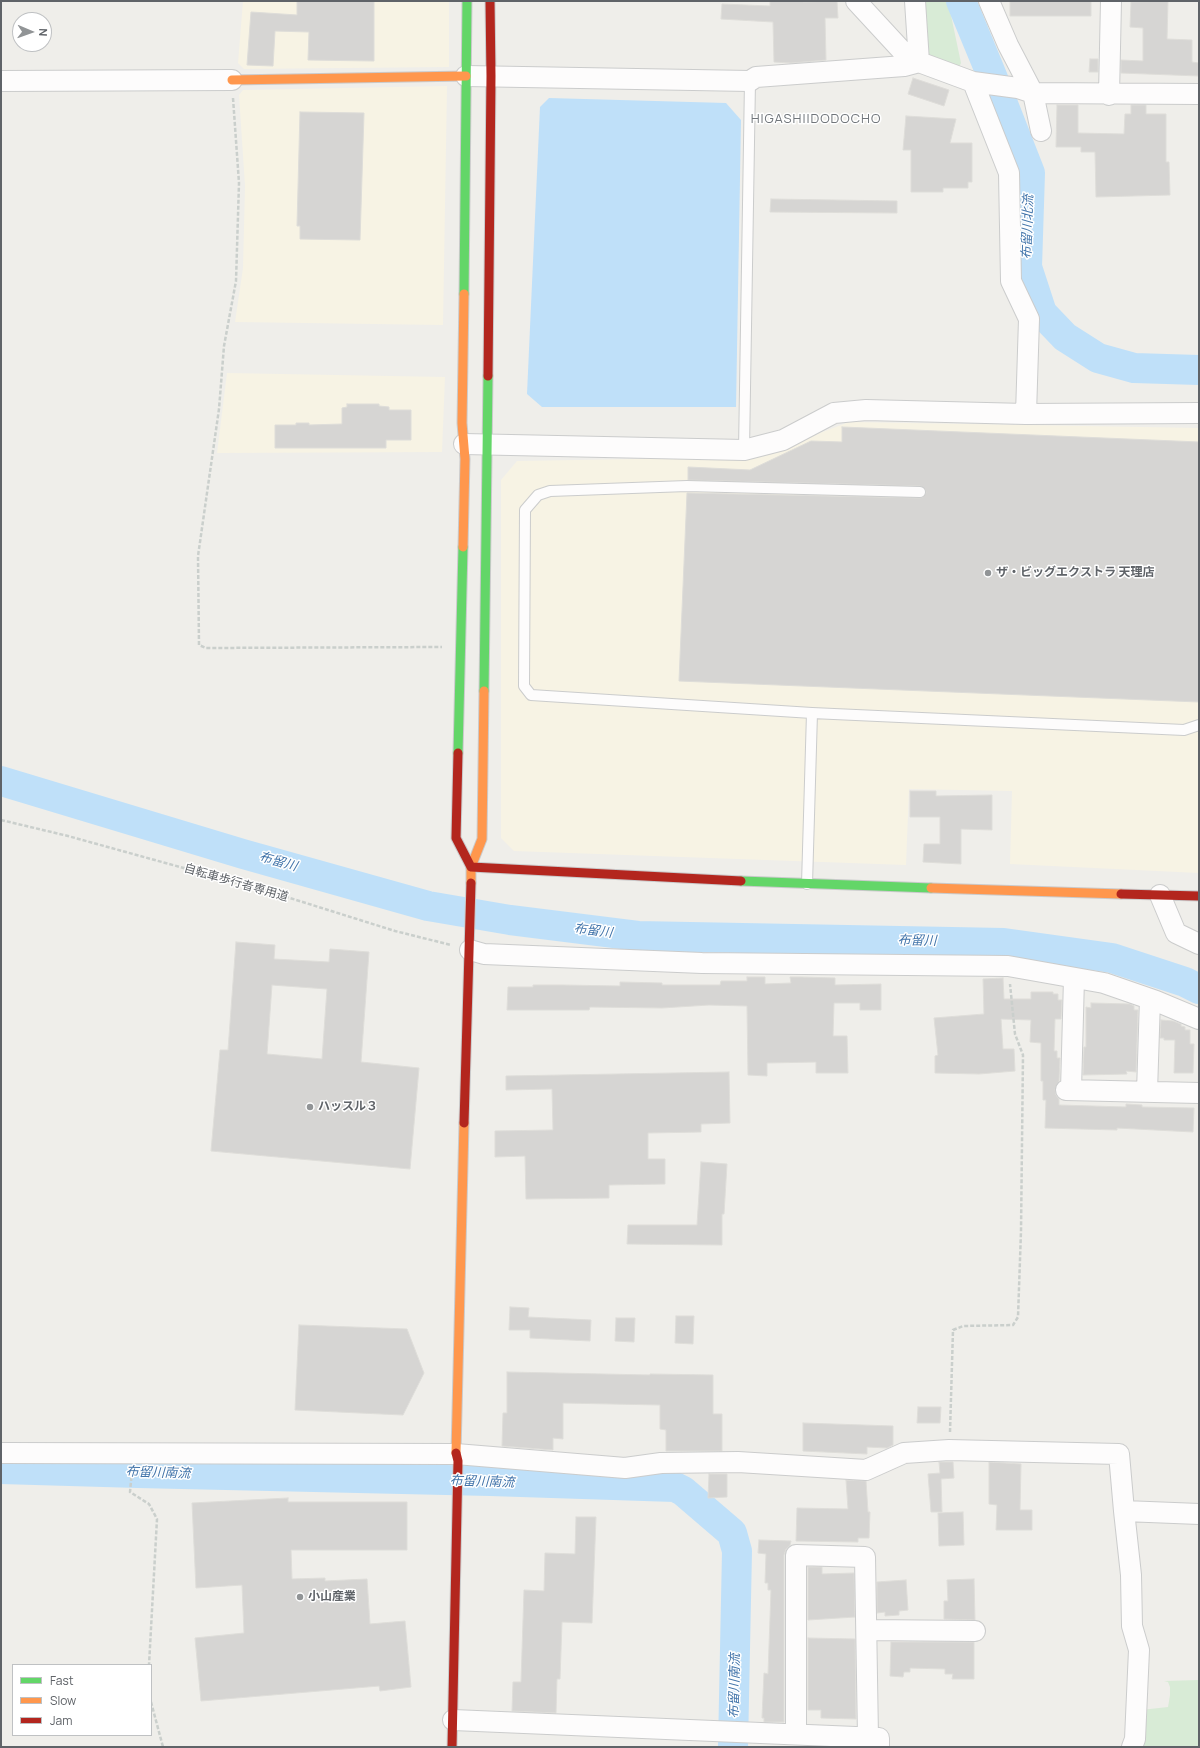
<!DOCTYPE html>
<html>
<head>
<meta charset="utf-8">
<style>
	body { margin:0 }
	#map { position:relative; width:1200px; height:1748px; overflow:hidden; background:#efeeea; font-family:Manrope,sans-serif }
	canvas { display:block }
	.frame { position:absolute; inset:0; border:2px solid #5f6368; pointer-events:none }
	.legend { position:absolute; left:12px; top:1664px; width:140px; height:72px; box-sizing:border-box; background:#fff; border:1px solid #bfc1c3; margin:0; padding:5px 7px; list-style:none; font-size:12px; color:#5f6368 }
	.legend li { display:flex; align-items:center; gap:8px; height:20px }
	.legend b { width:20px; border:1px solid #bfc1c3 }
	.north { position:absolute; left:12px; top:12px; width:40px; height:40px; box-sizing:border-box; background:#fff; border:1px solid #bfc1c3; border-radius:50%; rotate:92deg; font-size:11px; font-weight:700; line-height:16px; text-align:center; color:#5f6368 }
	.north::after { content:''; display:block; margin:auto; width:14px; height:18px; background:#919496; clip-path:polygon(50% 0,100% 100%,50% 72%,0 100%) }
</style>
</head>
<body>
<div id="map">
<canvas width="1200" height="1748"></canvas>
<div class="frame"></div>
<ul class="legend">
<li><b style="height:5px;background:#63d668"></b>Fast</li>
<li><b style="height:5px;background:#ff974d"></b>Slow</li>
<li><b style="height:5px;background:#b3261e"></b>Jam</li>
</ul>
<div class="north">N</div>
</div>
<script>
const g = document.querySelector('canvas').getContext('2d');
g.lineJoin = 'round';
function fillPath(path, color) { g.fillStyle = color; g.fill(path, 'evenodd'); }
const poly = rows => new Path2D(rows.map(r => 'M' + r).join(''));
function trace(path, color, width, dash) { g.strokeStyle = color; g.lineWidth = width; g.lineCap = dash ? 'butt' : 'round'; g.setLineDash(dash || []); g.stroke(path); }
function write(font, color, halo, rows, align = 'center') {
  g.font = font + ' Manrope,"Noto Sans JP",sans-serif'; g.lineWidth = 3; g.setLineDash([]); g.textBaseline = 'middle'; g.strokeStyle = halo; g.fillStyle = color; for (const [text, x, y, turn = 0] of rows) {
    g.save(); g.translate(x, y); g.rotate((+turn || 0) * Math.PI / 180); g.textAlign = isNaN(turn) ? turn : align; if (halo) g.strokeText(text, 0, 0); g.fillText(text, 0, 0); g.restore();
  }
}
fillPath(poly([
	[243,1,449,1,449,67,244,69,238,63],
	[447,86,443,325,235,322,243,268,245,186,239,95,243,90],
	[227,373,445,377,442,452,217,453],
	[849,422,1199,428,1199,873,1010,864,1012,791,909,789,906,865,514,851,501,838,501,480,517,461,757,457]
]), '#f7f3e4');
fillPath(poly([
	[923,1,948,1,961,63,958,69,925,55],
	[1199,1680,1199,1747,1135,1747,1141,1710,1168,1707,1170,1695,1170,1687,1168,1682,1164,1681]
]), '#d8ebd6');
fillPath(poly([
	[549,98,726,103,741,120,736,407,542,407,527,394,540,107]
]), '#bfe0f9');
trace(poly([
	[961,1,992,76,1030,173,1027,267,1042,313,1065,337,1098,358,1134,368,1199,370],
	[1,781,243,854,428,906,510,920,638,936,1004,943,1112,958,1185,982,1199,989],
	[1,1469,138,1473,490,1481,675,1487,683,1491,732,1533,737,1551,733,1747]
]), '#bfe0f9', 30);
const building = poly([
	[297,1,374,1,374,61,308,60,309,32,275,31,273,66,247,65,251,12,297,15,297,1],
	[770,1,803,1,803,2,837,1,838,18,825,18,826,60,791,63,774,62,773,22,721,19,722,4,770,6,770,1],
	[1010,1,1091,1,1091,16,1010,16,1010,1],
	[1168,1,1167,39,1192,40,1192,62,1199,63,1199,76,1121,73,1121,60,1143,61,1143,28,1130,27,1131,2,1168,1],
	[1090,59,1098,59,1098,72,1089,72,1090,59],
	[913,78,949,90,944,106,908,94,913,78],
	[1057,105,1078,105,1078,133,1124,134,1125,114,1131,114,1131,105,1146,105,1146,114,1166,114,1166,162,1169,162,1170,195,1096,197,1095,152,1081,152,1081,147,1056,147,1057,105],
	[300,112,364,113,360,240,300,239,300,226,297,226,300,112],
	[906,116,956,119,950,143,972,143,972,182,968,182,968,188,943,188,943,192,911,192,911,150,903,150,906,116],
	[771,199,897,201,897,213,770,212,771,199],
	[347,404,379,404,379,406,389,407,389,410,411,410,411,440,386,440,386,448,275,448,275,425,296,425,296,423,309,423,309,425,342,424,342,408,347,407,347,404],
	[842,427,1199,442,1199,702,679,681,687,493,920,498,923,497,926,493,925,489,920,486,688,480,688,467,750,470,811,441,842,442,842,427],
	[910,791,936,791,936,796,992,795,992,830,961,829,961,864,923,862,924,844,940,844,940,817,910,817,910,791],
	[236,942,275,945,274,959,329,962,330,949,369,952,361,1062,419,1068,410,1169,211,1151,220,1050,228,1050,236,942],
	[272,985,327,989,322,1059,267,1054,272,985],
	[747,977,765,977,765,984,791,983,790,977,801,977,835,978,835,985,881,984,881,1010,860,1010,860,1003,834,1003,833,1036,847,1036,848,1073,816,1073,816,1062,767,1063,767,1076,748,1075,747,1006,709,1005,662,1008,590,1007,589,1010,507,1010,508,987,533,987,533,985,562,985,620,986,620,982,662,983,662,985,720,985,721,981,747,981,747,977],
	[1003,978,1004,999,1031,999,1031,992,1053,992,1053,994,1058,994,1058,1000,1062,1000,1061,1019,1055,1019,1054,1051,1057,1051,1057,1058,1060,1058,1059,1081,1055,1089,1056,1095,1059,1099,1059,1105,1126,1107,1126,1104,1142,1105,1142,1107,1194,1108,1193,1132,1117,1128,1117,1130,1045,1128,1046,1100,1043,1100,1043,1081,1041,1081,1041,1043,1030,1042,1031,1020,1001,1019,1003,1049,1014,1049,1015,1071,979,1074,935,1073,935,1056,938,1055,934,1018,984,1014,983,979,1003,978],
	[1091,1003,1130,1004,1134,1006,1134,1010,1138,1010,1136,1072,1126,1071,1127,1074,1083,1075,1084,1047,1086,1047,1086,1007,1091,1008,1091,1003],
	[1161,1020,1173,1021,1181,1024,1181,1026,1185,1027,1185,1030,1190,1030,1190,1044,1194,1044,1193,1073,1174,1073,1175,1040,1164,1040,1164,1038,1160,1038,1161,1020],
	[729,1072,730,1123,701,1124,701,1132,648,1133,648,1159,665,1159,665,1184,609,1185,609,1198,526,1199,525,1156,495,1157,495,1131,553,1130,552,1089,506,1090,506,1076,729,1072],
	[701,1162,727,1164,724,1214,722,1214,722,1245,627,1244,628,1225,697,1225,701,1162],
	[510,1307,529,1308,528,1317,591,1320,590,1341,530,1338,530,1330,509,1330,510,1307],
	[676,1316,694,1316,693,1344,675,1343,676,1316],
	[616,1318,635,1318,634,1342,615,1341,616,1318],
	[299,1325,407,1329,424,1373,403,1415,295,1410,299,1325],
	[507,1372,650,1375,650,1374,713,1375,713,1414,722,1414,722,1451,666,1451,666,1430,660,1429,660,1405,563,1403,563,1439,553,1438,553,1450,502,1446,503,1413,507,1413,507,1372],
	[918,1407,941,1407,940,1423,917,1423,918,1407],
	[803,1423,893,1426,893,1445,887,1448,867,1447,867,1454,803,1451,803,1423],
	[939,1462,953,1462,954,1478,941,1479,942,1512,931,1512,928,1474,940,1473,939,1462],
	[989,1462,1021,1464,1020,1510,1032,1510,1032,1530,996,1530,997,1505,989,1504,989,1462],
	[709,1474,727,1474,727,1497,708,1498,709,1474],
	[846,1480,866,1481,868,1512,870,1512,869,1538,858,1538,858,1542,796,1541,797,1508,848,1509,846,1480],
	[288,1498,288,1502,407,1502,407,1550,291,1550,292,1579,325,1578,325,1581,367,1579,370,1624,405,1621,411,1687,380,1691,379,1686,201,1701,195,1638,244,1633,242,1585,196,1588,192,1503,288,1498],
	[963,1512,964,1545,939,1546,938,1513,963,1512],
	[576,1517,596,1517,592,1623,562,1622,560,1679,557,1679,556,1713,512,1711,513,1682,521,1682,524,1590,544,1591,545,1553,575,1554,576,1517],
	[759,1540,791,1541,790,1545,786,1549,784,1555,784,1722,764,1722,764,1718,762,1718,764,1673,768,1674,771,1590,768,1590,768,1583,765,1583,766,1554,758,1553,759,1540],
	[808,1567,822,1567,822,1574,854,1573,855,1617,808,1620,808,1567],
	[974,1579,975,1620,944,1619,944,1601,948,1601,947,1580,974,1579],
	[906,1580,908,1610,899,1611,899,1615,885,1616,885,1612,877,1613,877,1582,906,1580],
	[808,1638,855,1639,856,1719,821,1718,821,1710,808,1710,808,1638],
	[891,1642,974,1642,974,1679,952,1679,953,1674,945,1674,945,1669,910,1668,910,1672,904,1672,903,1677,890,1676,891,1642]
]);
fillPath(building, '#d6d5d3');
trace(building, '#deddd9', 1);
const lane = poly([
	[744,450,750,81],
	[920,492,687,486,550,491,538,495,525,510,524,686,531,695,812,713,1184,730,1199,725],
	[807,884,812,713]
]);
const street = poly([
	[856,1,904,53,919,62,973,82,1018,88,1033,93,1199,94],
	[915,1,919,62],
	[989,1,1008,45,1033,93,1041,131],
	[466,76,750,81,756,77,904,66,919,62],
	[1,81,232,80],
	[973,82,1009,173,1011,281,1029,319,1026,414],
	[1109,95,1111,1],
	[464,444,744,450,783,440,834,413,866,410,1026,414,1199,413],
	[1160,895,1176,933,1199,944],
	[470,950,484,954,702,963,1008,966,1104,983,1156,1001,1199,1019],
	[1066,1090,1199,1093],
	[1071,1090,1074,978],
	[1147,1092,1150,999],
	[1,1453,456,1454,625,1468,661,1463,738,1462,866,1470,904,1453,949,1450,1119,1454,1124,1511,1199,1514],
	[1124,1511,1131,1575,1132,1626,1139,1650,1135,1739,1132,1747],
	[867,1630,975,1631],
	[453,1720,879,1738,879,1747],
	[796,1734,796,1555,865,1557,868,1737]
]);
const fast = poly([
	[464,294,467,1],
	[484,691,488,376],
	[458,753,463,547],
	[741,881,931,888]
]);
const slow = poly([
	[232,80,466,76],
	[463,547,465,459,462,423,464,294],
	[471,883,471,867,482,839,484,691],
	[931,888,1121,894],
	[456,1453,464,1123]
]);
const jam = poly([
	[488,376,491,76,490,1],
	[458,753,456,838,471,867],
	[471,867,741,881],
	[1121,894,1199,896],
	[464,1123,471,883],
	[452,1747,458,1461,456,1453]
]);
trace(lane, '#cbcccc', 12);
trace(street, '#cbcccc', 22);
trace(fast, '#cacacb', 11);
trace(slow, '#cacacb', 11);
trace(jam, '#cacacb', 11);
trace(poly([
	[233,98,239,183,236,281,224,346,219,409,198,556,199,645,206,648,442,647],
	[1,820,68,836,274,893,395,931,451,945],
	[950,1432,953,1330,963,1326,1013,1325,1018,1317,1021,1231,1023,1055,1015,1034,1010,984],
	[132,1471,130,1492,149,1504,157,1519,149,1665],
	[151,1702,163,1747]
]), '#cacfcc', 2.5, [4, 2]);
trace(lane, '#fdfcfc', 10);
trace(street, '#fdfcfc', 20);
trace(fast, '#63d668', 9);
trace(slow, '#ff974d', 9);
trace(jam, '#b3261e', 9);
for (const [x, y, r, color] of [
	[988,573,4,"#919496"],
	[310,1107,4,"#919496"],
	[300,1597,4,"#919496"]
]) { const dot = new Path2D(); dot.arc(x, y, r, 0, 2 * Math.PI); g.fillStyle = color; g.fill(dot); trace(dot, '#fff', 1.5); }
write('bold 12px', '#5f6368', '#fff', [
	["ザ・ビッグエクストラ 天理店",996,573],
	["ハッスル３",318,1107],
	["小山産業",308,1597]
], 'left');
write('12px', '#5f6368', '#fff', [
	["自転車歩行者専用道",236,883,16]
]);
g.letterSpacing = '1px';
write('13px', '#70757a', '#fff', [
	["HIGASHIIDODOCHO",816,119]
]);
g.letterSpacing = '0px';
write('italic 13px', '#4174aa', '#fff', [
	["布留川北流",1028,227,-88],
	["布留川",278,862,16],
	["布留川",593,931,7],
	["布留川",917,941,1],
	["布留川南流",158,1473,2],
	["布留川南流",482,1482,2],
	["布留川南流",735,1686,-89]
]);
</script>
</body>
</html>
